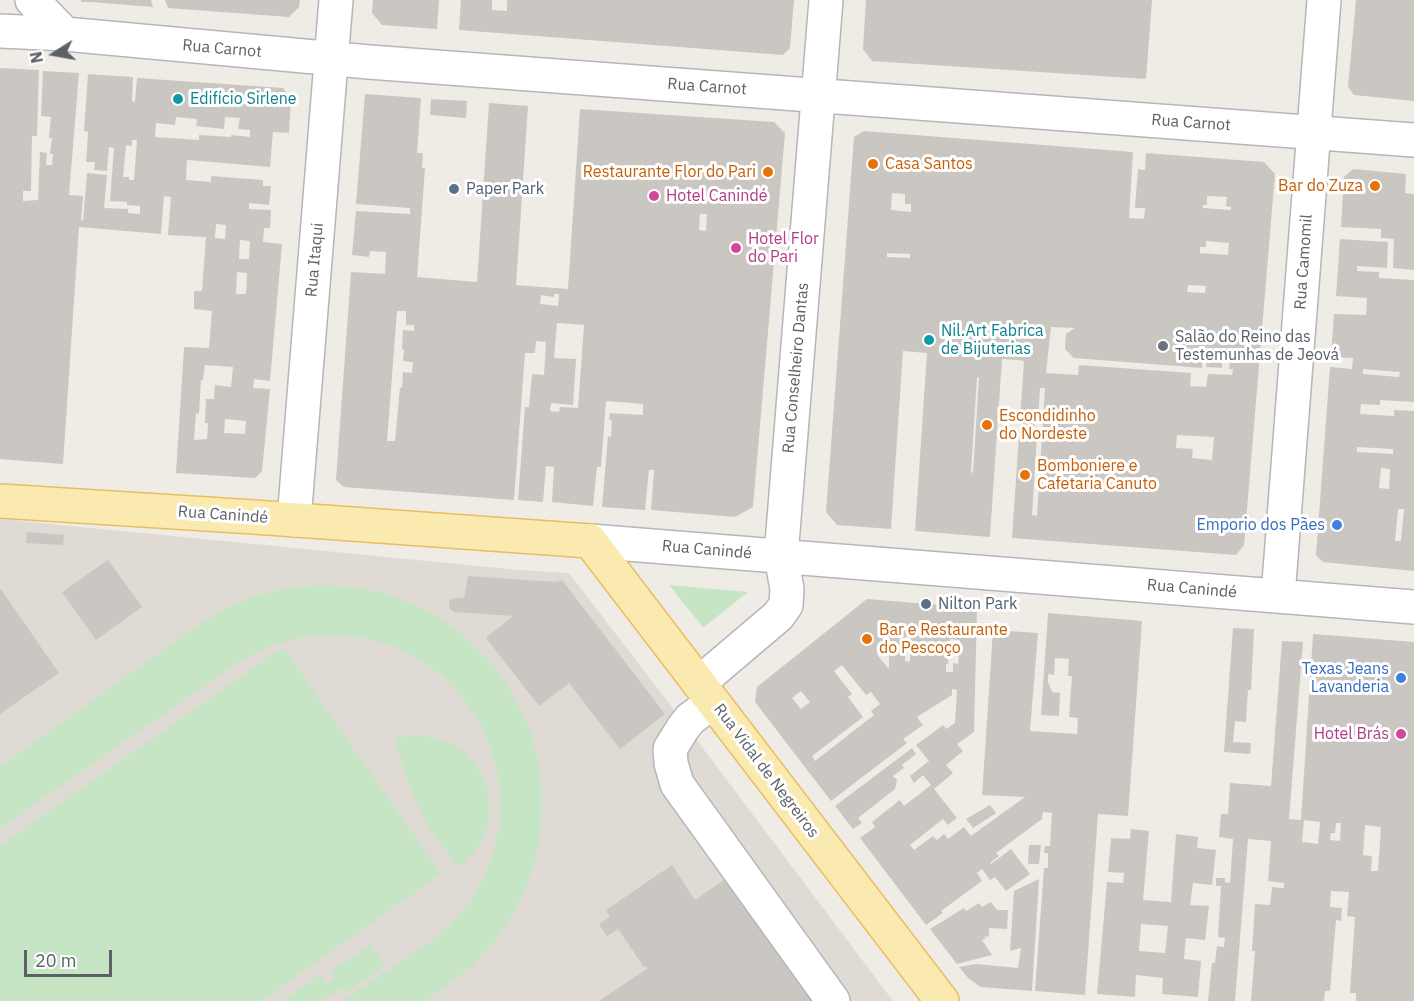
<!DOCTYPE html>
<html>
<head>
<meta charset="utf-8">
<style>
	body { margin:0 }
	#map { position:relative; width:1414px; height:1001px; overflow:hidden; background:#efece6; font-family:"IBM Plex Sans",sans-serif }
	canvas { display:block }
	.north { position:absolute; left:24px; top:24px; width:60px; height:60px; -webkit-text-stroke:4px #fff; paint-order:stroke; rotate:259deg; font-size:16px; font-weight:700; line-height:24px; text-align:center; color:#5d6165 }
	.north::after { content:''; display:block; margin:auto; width:21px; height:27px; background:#5d6165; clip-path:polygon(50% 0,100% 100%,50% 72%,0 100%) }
	.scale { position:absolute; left:24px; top:950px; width:88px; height:27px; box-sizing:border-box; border:3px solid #5d6165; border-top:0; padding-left:8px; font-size:18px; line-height:21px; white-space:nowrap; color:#5d6165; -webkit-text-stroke:4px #fff; paint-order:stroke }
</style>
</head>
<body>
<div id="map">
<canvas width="1414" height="1001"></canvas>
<div class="north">N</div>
<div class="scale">20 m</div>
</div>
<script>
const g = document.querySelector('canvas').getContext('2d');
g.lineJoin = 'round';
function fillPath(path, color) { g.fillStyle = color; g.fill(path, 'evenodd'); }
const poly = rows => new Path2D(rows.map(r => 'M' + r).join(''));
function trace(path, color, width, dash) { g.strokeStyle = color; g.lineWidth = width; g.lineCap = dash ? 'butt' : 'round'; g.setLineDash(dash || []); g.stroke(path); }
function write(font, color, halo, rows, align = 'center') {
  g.font = font + ' "IBM Plex Sans",sans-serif'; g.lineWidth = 6; g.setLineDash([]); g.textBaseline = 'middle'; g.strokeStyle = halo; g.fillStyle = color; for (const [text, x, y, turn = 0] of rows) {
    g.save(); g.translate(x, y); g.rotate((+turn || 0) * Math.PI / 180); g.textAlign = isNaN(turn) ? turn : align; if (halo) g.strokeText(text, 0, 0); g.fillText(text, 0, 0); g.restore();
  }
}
fillPath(poly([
	[0,519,519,570,569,573,675,711,893,1001,0,1001]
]), '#dfdbd4');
fillPath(poly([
	[318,585,349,586,380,592,409,602,437,616,462,634,485,656,504,681,520,708,532,736,539,767,542,798,541,829,535,860,525,890,511,918,493,943,472,966,425,1001,343,1001,428,943,449,926,468,904,482,881,493,854,499,827,500,800,497,772,490,745,478,719,462,697,443,676,420,660,396,647,369,639,341,635,314,635,287,641,260,650,236,664,0,828,0,767,201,623,228,607,257,595,287,588],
	[669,585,748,592,704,627,702,626],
	[283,647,441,874,261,1001,0,1001,0,846],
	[419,735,437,738,453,744,467,755,478,769,486,784,489,802,489,820,484,836,475,851,459,868,427,825,408,783,394,738],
	[370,945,385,966,346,993,342,987,322,1001,282,1001,320,975,326,984,317,990,335,978,331,971]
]), '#c6e5c4');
fillPath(poly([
	[81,0,151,0,153,7,90,2,81,2],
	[165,0,300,0,299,7,289,17,168,8],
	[373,0,439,0,437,29,382,25,372,13],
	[461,0,492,0,492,10,507,11,507,0,794,0,790,48,783,55,459,30],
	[866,0,1152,0,1146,79,872,61,863,49],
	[1356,0,1414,0,1414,101,1354,95,1348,87],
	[0,68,39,70,37,136,32,136,31,191,23,191,23,201,38,200,40,152,47,153,46,165,52,165,53,154,50,154,52,138,49,138,51,117,41,116,43,71,79,73,69,195,83,196,81,220,83,221,87,173,107,175,104,208,128,209,128,213,140,214,140,206,127,205,127,202,110,201,114,148,109,147,107,171,94,170,95,162,86,162,88,132,84,131,88,74,133,77,132,101,135,102,137,78,283,88,291,99,289,133,273,132,270,167,187,160,186,180,211,182,211,176,263,180,263,186,271,186,269,205,249,203,249,209,271,210,270,228,264,228,263,242,282,244,270,381,254,379,253,388,270,389,262,471,255,478,176,473,184,347,209,348,212,311,194,309,194,291,202,291,206,237,168,235,171,197,164,196,161,234,79,227,63,464,0,459],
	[176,117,197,119,196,126,224,129,225,117,240,118,238,129,250,130,250,137,231,135,231,137,199,135,199,140,155,137,156,123,175,125],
	[132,140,137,140,134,180,129,180,129,177,123,177,126,145,132,146],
	[216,224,226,225,225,239,215,238],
	[240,240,250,241,249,259,239,259],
	[237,272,247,273,246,294,236,294],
	[205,365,233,367,231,387,215,385,214,399,206,399,205,423,208,423,207,439,194,440,196,413,199,414,201,380,203,380],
	[225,419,246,421,245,434,224,433],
	[365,94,421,98,417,153,423,153,422,168,425,168,417,277,477,282,489,103,528,106,516,285,568,289,580,109,774,122,785,133,753,507,735,517,651,510,654,470,649,470,645,510,602,507,608,436,611,437,612,420,609,420,610,413,643,415,643,404,606,401,601,467,597,467,593,506,552,502,554,467,546,466,543,502,518,500,525,407,529,407,532,374,544,375,546,342,536,341,535,353,525,353,514,500,344,487,336,480,351,272,385,274,386,252,370,251,369,257,352,255,356,211,410,214,410,208,356,204],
	[700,214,707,214,706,231,699,230],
	[554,294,559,294,558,306,540,304,541,295,554,297],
	[397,311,406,311,406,325,414,325,414,331,403,330,402,349,404,349,403,361,413,362,412,373,403,372,402,388,400,387,395,441,387,441],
	[557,323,584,325,578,408,560,407,559,412,550,411,551,403,573,405,576,359,554,358],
	[431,99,467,101,466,118,430,115],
	[864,131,1133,152,1129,218,1144,219,1145,208,1135,208,1138,169,1145,170,1146,153,1264,162,1275,174,1244,545,1236,555,1012,538,1024,361,1017,360,1002,359,990,537,915,531,927,353,903,351,891,529,837,525,826,512,854,137],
	[892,193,905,194,905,204,911,204,911,212,891,210],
	[1207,196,1227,197,1226,206,1231,207,1231,210,1203,208,1203,205,1207,205],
	[1206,241,1229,243,1228,255,1200,253,1200,247,1206,247],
	[887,253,910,254,910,258,887,257],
	[1188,285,1206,286,1205,293,1187,292],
	[1051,327,1075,328,1066,334,1065,349,1074,358,1202,368,1202,361,1207,361,1206,367,1222,368,1222,361,1230,362,1229,369,1233,369,1232,375,1208,374,1206,387,1190,386,1191,373,1079,365,1078,375,1046,373],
	[977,377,979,378,973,473,971,472],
	[1040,388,1045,388,1037,516,1032,515,1037,434,1034,434,1035,419,1038,419],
	[1177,435,1214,437,1212,460,1192,458,1193,449,1176,448],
	[1353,169,1406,174,1405,193,1414,194,1414,270,1393,268,1394,239,1381,238,1381,229,1341,227,1344,177],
	[1340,239,1388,242,1387,268,1357,266,1357,271,1379,272,1379,278,1414,280,1414,402,1380,400,1380,405,1361,404,1360,414,1394,416,1394,410,1414,411,1414,571,1323,562,1316,555,1330,367,1352,369,1353,358,1331,357,1334,314,1366,315,1367,298,1336,296],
	[1363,369,1400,372,1399,377,1363,374],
	[1357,447,1393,449,1393,454,1357,452],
	[1381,468,1390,469,1389,489,1379,488],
	[1398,509,1404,509,1401,541,1395,541],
	[27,532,64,535,63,545,26,543],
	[108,560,142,607,96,640,62,592],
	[468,576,556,582,562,580,665,714,620,749,569,683,539,706,486,638,513,616,454,612,449,608,449,602,451,599,455,598,464,598],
	[0,588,59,673,0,714],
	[867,599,977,608,974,732,957,744,963,751,946,765,953,773,934,789,957,818,948,825,943,819,910,845,914,850,933,836,937,840,944,834,948,839,964,827,971,836,1025,797,982,795,993,630,1038,633,1030,731,1077,734,1078,718,1069,717,1072,676,1068,676,1069,659,1055,658,1054,675,1048,674,1048,682,1052,692,1060,693,1059,716,1041,715,1048,613,1142,621,1128,816,1098,814,1085,995,1035,991,1044,868,1048,868,1048,853,1044,853,1045,846,1050,846,1052,813,1043,812,1042,819,996,853,999,856,990,863,991,864,1011,849,1030,874,1006,891,995,877,990,880,982,869,977,873,982,881,941,911,943,913,926,925,860,838,875,827,872,822,900,800,904,806,931,785,923,775,914,783,910,776,929,761,916,745,943,725,946,729,955,723,957,690,952,689,952,695,917,717,923,725,903,739,907,743,831,801,755,702,757,687],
	[906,635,911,635,910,662,905,661],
	[950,639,960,640,958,664,953,663,953,672,946,672,946,664,948,664],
	[877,652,889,653,889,669,878,656],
	[842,665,866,695,871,692,880,704,871,711,874,715,815,761,812,756,863,717,848,697,852,694,834,671],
	[801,691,810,702,801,709,792,698],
	[1233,628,1254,629,1251,690,1248,690,1246,722,1235,721,1233,742,1251,743,1250,754,1224,752],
	[1313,634,1414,642,1414,1001,1356,1001,1356,993,1350,993,1355,917,1347,916,1349,892,1331,891,1330,907,1342,908,1341,921,1336,920,1330,991,1325,991,1324,1001,1251,1001,1255,951,1252,951,1255,904,1270,905,1272,887,1284,888,1284,883,1268,881,1271,841,1248,839,1235,1001,1208,1001,1212,963,1215,963,1217,946,1224,947,1225,938,1218,937,1221,886,1216,886,1216,878,1225,878,1225,882,1230,883,1233,839,1219,837,1221,814,1228,814,1230,783,1271,786,1282,641,1303,642,1289,819,1301,820],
	[1304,820,1320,822,1318,844,1302,842],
	[1336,823,1341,823,1340,841,1330,840,1331,833,1335,833],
	[1365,825,1381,827,1378,871,1371,871,1372,856,1363,855],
	[912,748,916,754,902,765,904,768,893,776,897,780,895,789,858,818,862,823,853,829,835,806],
	[990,805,996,813,973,828,966,819],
	[1131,829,1149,831,1143,900,1171,902,1176,834,1198,837,1197,848,1216,850,1212,885,1193,883,1190,905,1209,906,1205,940,1186,938,1184,959,1201,961,1198,997,1162,994,1163,978,1136,975,1135,997,1097,994,1107,882,1123,883,1124,873,1108,872,1111,838,1130,839],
	[1141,924,1168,926,1165,953,1139,951],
	[1029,845,1041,845,1039,864,1028,864],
	[672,865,695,900,731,875,816,999,812,1001,599,1001,648,968,646,966,644,967,618,929,607,936,599,924,610,917,606,910],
	[1039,879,1032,991,981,987,969,979,959,967,976,964,1018,968,1021,948,1010,951,1014,891],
	[991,902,997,910,1008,910,1007,929,989,928,989,937,984,936,986,938,982,940,992,955,957,964,930,929,964,908,966,911,979,903,982,907]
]), '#cac7c2');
const minor = poly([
	[32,0,65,34],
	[0,31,65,34,369,62,1414,140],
	[294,520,336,0],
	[590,541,1414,607],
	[1278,596,1324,0],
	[699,683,778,616,786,605,787,589,781,556,826,0],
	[713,702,690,719,683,728,670,749,671,763,677,784,833,1001]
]);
const major = poly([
	[0,501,254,517,590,541,942,1001]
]);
trace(minor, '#b3b6ba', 36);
trace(major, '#e9bd64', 36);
trace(minor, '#fff', 33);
trace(major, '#faeaaf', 33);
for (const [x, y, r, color] of [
	[178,99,6,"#0f9aa8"],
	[873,164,6,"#e8710a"],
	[768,172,6,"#e8710a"],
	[1375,186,6,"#e8710a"],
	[454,189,6,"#5c6f8a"],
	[654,196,6,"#d1479c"],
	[736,248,6,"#d1479c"],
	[929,340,6,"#0f9aa8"],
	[1163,346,6,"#6b7280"],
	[987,425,6,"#e8710a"],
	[1025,475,6,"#e8710a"],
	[1337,525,6,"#3f7fe0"],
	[926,604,6,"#5c6f8a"],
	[867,639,6,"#e8710a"],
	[1401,678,6,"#3f7fe0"],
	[1401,734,6,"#d1479c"]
]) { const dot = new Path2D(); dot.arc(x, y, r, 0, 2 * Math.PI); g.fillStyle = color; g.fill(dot); trace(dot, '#fff', 2); }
write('16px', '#5d6165', '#fff', [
	["Rua Carnot",222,49,5],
	["Rua Carnot",707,87,4],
	["Rua Carnot",1191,123,4],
	["Rua Itaqui",315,260,-85],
	["Rua Camomil",1304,262,-86],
	["Rua Conselheiro Dantas",796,368,-85],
	["Rua Canindé",223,515,4],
	["Rua Canindé",707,550,5],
	["Rua Canindé",1192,589,5],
	["Rua Vidal de Negreiros",766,771,53]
]);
write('16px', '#0d838f', '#fff', [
	["Edifício Sirlene",190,99],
	["Nil.Art Fabrica",941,331],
	["de Bijuterias",941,349]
], 'left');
write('16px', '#c56008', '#fff', [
	["Casa Santos",885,164],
	["Restaurante Flor do Pari",756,172,"right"],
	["Bar do Zuza",1363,186,"right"],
	["Escondidinho",999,416],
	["do Nordeste",999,434],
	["Bomboniere e",1037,466],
	["Cafetaria Canuto",1037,484],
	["Bar e Restaurante",879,630],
	["do Pescoço",879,648]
], 'left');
write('16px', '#4e5e75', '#fff', [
	["Paper Park",466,189],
	["Nilton Park",938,604]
], 'left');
write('16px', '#b23c85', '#fff', [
	["Hotel Canindé",666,196],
	["Hotel Flor",748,239],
	["do Pari",748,257],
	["Hotel Brás",1389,734,"right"]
], 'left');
write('16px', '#5b616d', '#fff', [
	["Salão do Reino das",1175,337],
	["Testemunhas de Jeová",1175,355]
], 'left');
write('16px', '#366cbe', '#fff', [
	["Emporio dos Pães",1325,525],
	["Texas Jeans",1389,669],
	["Lavanderia",1389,687]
], 'right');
</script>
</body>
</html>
